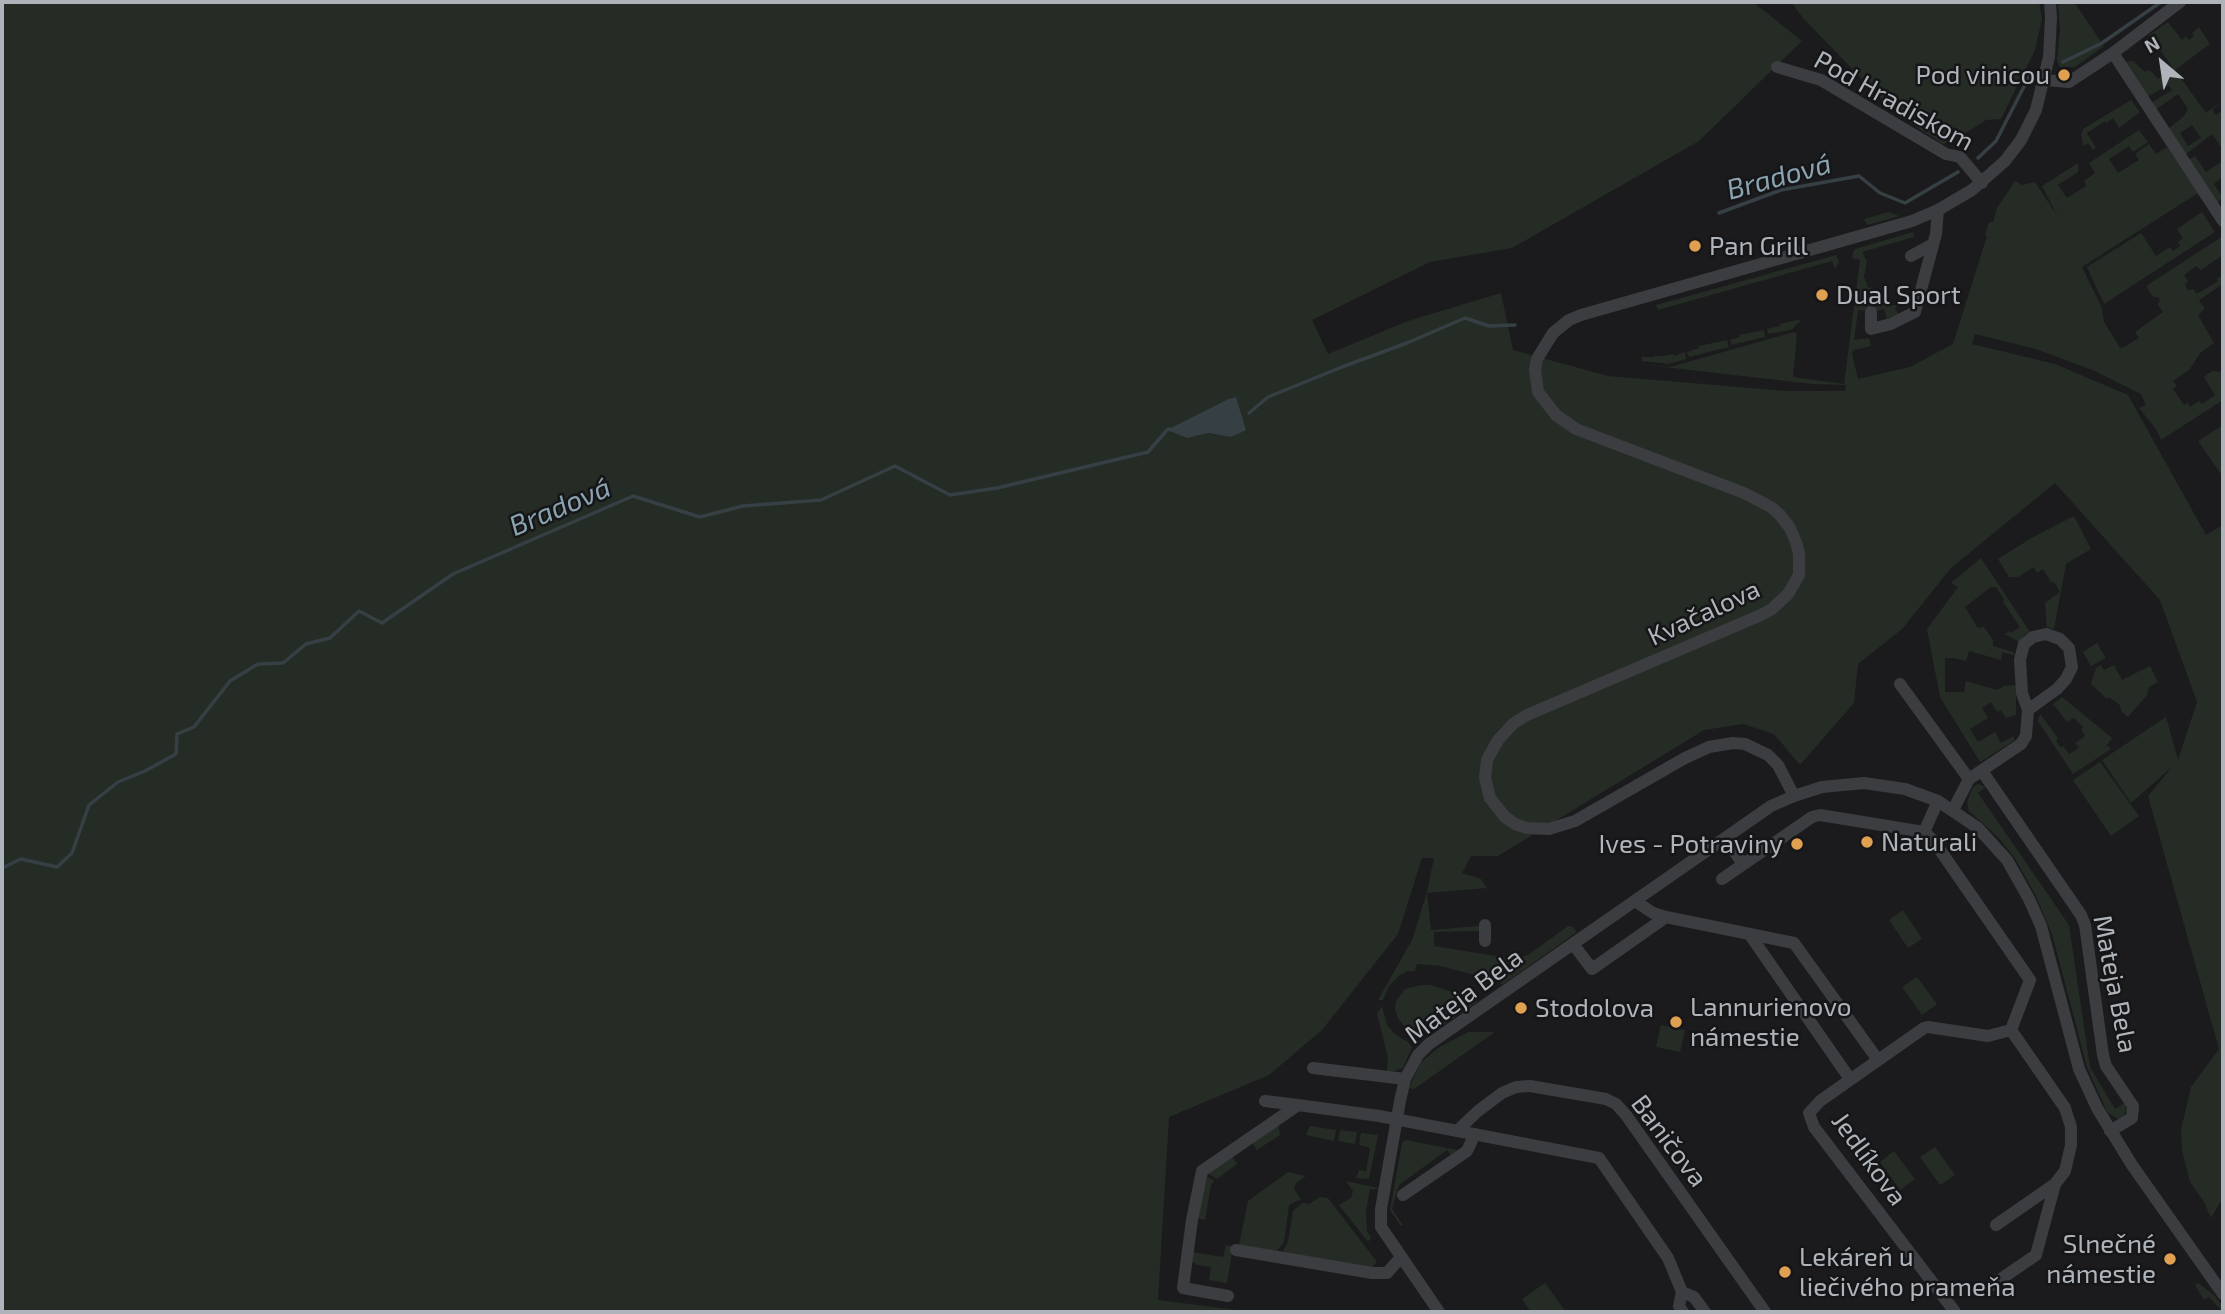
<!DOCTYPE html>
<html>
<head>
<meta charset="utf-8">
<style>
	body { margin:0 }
	#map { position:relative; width:2225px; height:1314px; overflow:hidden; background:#1b1b1d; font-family:"Exo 2",sans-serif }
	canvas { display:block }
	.frame { position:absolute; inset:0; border:4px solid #afb4ba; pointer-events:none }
	.north { position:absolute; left:2127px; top:28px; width:70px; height:70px; -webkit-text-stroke:5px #161618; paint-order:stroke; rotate:331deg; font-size:19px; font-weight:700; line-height:28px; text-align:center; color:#afb4ba }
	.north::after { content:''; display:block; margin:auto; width:24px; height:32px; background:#afb4ba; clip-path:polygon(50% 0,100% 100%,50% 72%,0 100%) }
</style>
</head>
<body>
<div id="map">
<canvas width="2225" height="1314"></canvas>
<div class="frame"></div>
<div class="north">N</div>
</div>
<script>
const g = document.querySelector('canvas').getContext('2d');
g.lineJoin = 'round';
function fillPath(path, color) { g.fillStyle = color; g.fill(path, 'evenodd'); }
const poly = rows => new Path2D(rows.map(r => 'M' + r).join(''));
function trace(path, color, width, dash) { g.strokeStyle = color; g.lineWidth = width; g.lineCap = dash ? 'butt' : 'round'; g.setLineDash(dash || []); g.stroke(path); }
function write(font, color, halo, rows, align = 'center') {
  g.font = font + ' "Exo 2",sans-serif'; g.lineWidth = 5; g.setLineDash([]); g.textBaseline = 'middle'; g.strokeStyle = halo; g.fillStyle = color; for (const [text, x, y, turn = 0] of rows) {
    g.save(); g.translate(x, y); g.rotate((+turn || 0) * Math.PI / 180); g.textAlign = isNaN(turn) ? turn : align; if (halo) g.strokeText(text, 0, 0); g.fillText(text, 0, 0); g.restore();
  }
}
fillPath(poly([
	[2,2,1753,2,1802,41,1699,141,1512,248,1430,262,1312,320,1328,354,1408,321,1501,293,1513,350,1608,376,1786,391,1845,391,1846,385,1812,384,1638,364,1670,367,1794,332,1797,334,1793,377,1844,384,1860,260,1852,258,1853,252,1855,249,1913,232,1914,237,1862,252,1867,261,1864,276,1868,288,1871,287,1874,298,1872,299,1874,301,1888,297,1892,305,1899,305,1895,308,1899,315,1887,319,1884,309,1876,311,1858,310,1854,340,1869,338,1871,346,1854,350,1852,354,1858,379,1910,367,1953,344,1987,236,1985,235,1989,222,1993,222,1997,208,2015,181,2022,185,2035,182,2058,217,2042,186,2078,163,2078,172,2058,185,2067,198,2086,186,2084,181,2095,173,2089,163,2139,130,2148,142,2133,152,2129,146,2109,159,2118,173,2139,160,2135,154,2149,144,2156,154,2167,147,2198,193,2082,267,2102,308,2104,322,2120,348,2124,347,2139,338,2135,332,2163,312,2158,305,2160,300,2158,297,2153,297,2146,286,2223,236,2223,255,2201,270,2196,266,2184,275,2188,281,2185,285,2188,290,2193,289,2197,294,2218,281,2217,279,2223,275,2223,284,2199,300,2205,309,2198,315,2214,343,2200,353,2190,369,2173,381,2177,386,2173,389,2184,405,2188,403,2190,407,2199,401,2202,404,2215,395,2204,377,2212,371,2223,372,2223,400,2161,440,2156,429,2139,408,2146,405,2141,394,2095,371,2036,349,1975,334,1972,344,2055,364,2128,395,2206,535,2223,525,2222,1199,2211,1218,2204,1202,2190,1182,2182,1151,2181,1130,2191,1087,2219,1049,2148,796,2173,766,2131,803,2102,760,2166,717,2178,760,2197,702,2160,600,2055,483,1951,568,1902,629,1858,664,1854,703,1800,765,1774,734,1743,724,1704,730,1498,856,1471,856,1462,873,1481,879,1487,888,1427,893,1431,930,1479,926,1479,931,1434,932,1434,946,1514,959,1528,955,1568,926,1573,927,1577,932,1502,985,1498,979,1485,978,1441,966,1417,964,1415,971,1408,971,1400,975,1389,986,1383,1000,1378,1000,1412,940,1427,892,1434,858,1422,858,1398,934,1322,1030,1269,1075,1169,1117,1158,1300,1253,1312,2,1312],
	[1236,397,1230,437,1209,433,1187,438,1168,430,1228,399],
	[1791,2,2039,2,2042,19,2035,50,2001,119,1986,120,1955,140,1943,144,1896,114,1803,18],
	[2058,2,2074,2,2104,46,2075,67,2064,67,2061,70,2057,60,2060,30],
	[2168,22,2182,40,2186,36,2189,40,2194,36,2192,33,2199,27,2210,44,2175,70,2206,113,2223,101,2223,105,2221,103,2212,110,2216,115,2223,110,2223,150,2212,134,2185,155,2168,129,2184,116,2188,109,2178,94,2155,110,2151,103,2172,90,2169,85,2147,97,2123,62,2133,61,2145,72,2148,70,2152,72,2158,79,2173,68,2149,35],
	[2192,125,2201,138,2188,146,2180,133],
	[2131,100,2140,112,2119,128,2113,118,2106,123,2105,121,2087,133,2096,148,2093,150,2088,143,2083,146,2081,134,2083,129],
	[2195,156,2206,172,2221,162,2223,164,2223,177,2214,184,2223,198,2217,203,2188,160],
	[1889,212,1899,216,1868,225,1864,219],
	[2202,212,2215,232,2104,304,2087,267,2141,233,2156,256,2170,247,2173,251,2180,246,2178,242,2183,238,2177,229],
	[1836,255,1839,262,1835,269,1832,261,1658,310,1656,305],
	[1802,319,1791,330,1768,334,1767,329,1780,326,1780,324],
	[1764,330,1765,337,1731,345,1730,340,1740,337,1739,335],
	[1727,340,1729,347,1689,357,1687,352,1699,348,1699,346],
	[1685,352,1686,359,1669,364,1642,361,1642,357,1654,357,1654,356,1664,356,1673,354,1674,356],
	[2223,425,2223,477,2198,441],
	[2074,516,2091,549,2066,564,2054,629,2047,627,2045,603,2060,592,2055,583,2051,582,2043,569,2037,573,2034,567,2018,577,2009,577,1998,559,2033,537],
	[1981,558,2030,632,2024,635,2019,642,2005,634,2009,631,2011,633,2020,627,2003,602,2004,599,1996,587,1991,587,1965,607,1978,628,1984,627,1993,640,1993,646,2013,652,2016,656,2002,652,2001,660,1969,651,1966,661,1954,658,1945,658,1945,692,1964,692,1966,681,1997,690,2004,686,2016,685,2016,715,2006,718,2001,710,1997,712,1991,702,1982,708,1988,718,1970,729,1978,742,1995,732,2001,743,2013,736,2015,740,1980,762,1940,697,1927,629,1958,587,1951,583],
	[2097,643,2106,658,2091,666,2083,652],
	[2101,665,2104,670,2114,665,2122,680,2150,666,2158,682,2149,687,2147,695,2128,717,2122,712,2119,704,2110,698,2106,698,2091,684,2096,668],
	[2062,697,2112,738,2107,745,2111,749,2073,774,2038,721,2040,714,2058,738,2056,741,2060,747,2063,746,2069,754,2079,748,2075,743,2085,736,2082,730,2083,727,2074,718,2067,722,2053,704],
	[2100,762,2139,816,2111,836,2073,780],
	[1978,784,1986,787,1978,793,2069,925,2090,1067,2115,1109,2125,1103,2126,1110,2124,1116,2118,1119,2107,1112,2087,1067,2052,934,2035,894,2014,857,1998,837,1969,811,1967,803,1970,794,1973,787],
	[1903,910,1922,939,1908,948,1889,920],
	[1917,977,1937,1004,1922,1015,1902,987],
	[1421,985,1430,985,1476,999,1477,1002,1445,1024,1424,1030,1411,1030,1403,1025,1398,1018,1395,1009,1396,1001,1405,989],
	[1382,1006,1387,1025,1396,1035,1408,1042,1412,1047,1403,1068,1395,1071,1387,1071,1388,1058,1377,1014],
	[1661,1025,1685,1030,1680,1052,1656,1047],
	[1468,1032,1495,1032,1414,1089,1409,1088,1421,1062,1438,1048],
	[1278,1122,1280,1135,1257,1150,1251,1141],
	[1310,1126,1336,1130,1334,1141,1306,1135],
	[1340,1130,1357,1132,1355,1144,1338,1141],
	[1361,1133,1378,1135,1369,1179,1356,1178,1359,1170,1366,1171,1370,1148,1359,1145],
	[1406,1140,1457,1150,1451,1155,1447,1150,1399,1185,1392,1209,1403,1225,1401,1226,1390,1210,1402,1143],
	[1935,1147,1955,1175,1940,1185,1920,1157],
	[1894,1151,1915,1179,1900,1190,1880,1162],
	[1231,1155,1237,1164,1217,1179,1207,1173],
	[1288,1172,1306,1176,1296,1183,1294,1189,1301,1199,1289,1205,1284,1242,1277,1251,1239,1245,1248,1201],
	[1205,1175,1214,1181,1211,1185,1205,1220,1197,1218],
	[1346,1181,1378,1188,1378,1189,1370,1189,1366,1212,1367,1231,1371,1238,1368,1242,1339,1205,1351,1198,1353,1191],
	[1320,1197,1328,1198,1377,1262,1371,1268,1281,1254,1288,1242,1293,1211,1303,1203,1309,1204],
	[1226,1245,1233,1246,1227,1283,1209,1280,1211,1267,1197,1265,1190,1260,1191,1252,1223,1257],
	[1545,1283,1566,1312,1531,1312,1522,1299],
	[2198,1283,2215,1296,2223,1307,2223,1312,2209,1297,2204,1300,2195,1285]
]), '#252c25');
fillPath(poly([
	[1236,397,1246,430,1238,434,1230,437,1209,433,1187,438,1167,430,1228,399]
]), '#363f44');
trace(poly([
	[2063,62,2102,43,2161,2],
	[1978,158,1996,141,2031,73],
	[1719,213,1781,190,1859,176,1880,193,1905,203,1958,172],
	[1249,413,1268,397,1342,367,1407,343,1465,318,1489,326,1515,325],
	[2,868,21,859,57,867,72,853,89,805,118,782,145,771,176,754,177,734,194,727,230,681,258,664,283,663,306,644,330,638,359,611,382,623,453,574,633,496,700,517,743,506,821,500,895,466,950,495,997,488,1148,452,1167,430,1170,429]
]), '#363f44', 3.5);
trace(poly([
	[2113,53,2223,221],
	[1777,67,1821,80,1946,154,1960,157,1982,183],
	[2044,80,2069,82,2113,53,2180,2],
	[1911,256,1933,244],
	[1871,312,1871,329,1891,324,1915,312,1936,234,1938,210],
	[1900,684,1969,779],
	[1982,771,2081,915,2085,925,2103,1055,2106,1066,2133,1106,2132,1118,2110,1131],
	[1794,796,1778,765,1768,755,1745,744,1733,743,1709,747,1685,758,1575,821,1549,829,1527,828,1515,824,1505,817,1490,798,1485,778,1487,760,1498,740,1514,723,1527,715,1761,615,1772,609,1788,594,1799,575,1799,554,1796,542,1790,528,1780,515,1771,507,1744,493,1576,429,1556,415,1538,392,1535,370,1537,359,1553,333,1569,320,1581,315,1912,221,1938,210,1972,190,2005,161,2021,140,2036,110,2049,57,2051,18,2050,2],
	[1953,810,1969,779,2021,744,2026,736,2028,710,2022,693,2020,660,2024,644,2033,637,2046,634,2060,639,2069,648,2072,667,2066,679,2057,689,2028,710],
	[1924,832,1938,801],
	[1725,838,1743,864],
	[1722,879,1812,817,1820,815,1924,832,1933,840,2030,980],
	[1635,901,1653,913,1666,917,1794,943,1878,1060],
	[1485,925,1485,941],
	[1750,935,1850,1079],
	[1573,944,1592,969,1666,917],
	[2011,1030,2030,980],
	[1313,1068,1405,1079],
	[1265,1101,1298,1105],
	[1458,1130,1478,1111,1502,1093,1516,1087,1530,1086,1606,1099,1616,1104,1626,1115,1765,1312],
	[1403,1195,1467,1151,1475,1134],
	[1236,1250,1372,1273,1387,1273,1401,1257],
	[1992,1285,2036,1255,2055,1184],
	[1682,1292,1679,1306,1683,1312],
	[1228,1296,1183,1288,1192,1220,1202,1171,1298,1105,1379,1116,1599,1158,1668,1258,1682,1292,1694,1297,1705,1312],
	[1439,1312,1381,1227,1381,1209,1400,1101,1405,1079,1418,1055,1429,1044,1771,806,1794,796,1822,787,1864,783,1905,789,1938,801,1978,828,2007,860,2029,899,2041,926,2079,1069,2097,1108,2132,1165,2223,1294],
	[1955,1312,1814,1127,1809,1113,1820,1101,1924,1028,1928,1027,1988,1036,2011,1030,2065,1108,2071,1127,2071,1145,2065,1171,2055,1184,1996,1225]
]), '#3c3d41', 12);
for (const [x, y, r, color] of [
	[2064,75,7,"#dfa051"],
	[1695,246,7,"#dfa051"],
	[1822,295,7,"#dfa051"],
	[1867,842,7,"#dfa051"],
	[1797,844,7,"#dfa051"],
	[1521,1008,7,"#dfa051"],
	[1676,1022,7,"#dfa051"],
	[2170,1259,7,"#dfa051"],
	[1785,1272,7,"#dfa051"]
]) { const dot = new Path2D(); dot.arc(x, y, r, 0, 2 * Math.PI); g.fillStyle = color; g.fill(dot); trace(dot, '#161618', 2.5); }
write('26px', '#afb4ba', '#161618', [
	["Pod vinicou",2050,75,"right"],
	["Pan Grill",1709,246],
	["Dual Sport",1836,295],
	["Naturali",1881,842],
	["Ives - Potraviny",1783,844,"right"],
	["Lannurienovo",1690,1007],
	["námestie",1690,1037],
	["Stodolova",1535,1008],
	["Slnečné",2156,1244,"right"],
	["námestie",2156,1274,"right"],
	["Lekáreň u",1799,1257],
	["liečivého prameňa",1799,1287]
], 'left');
write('26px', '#afb4ba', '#161618', [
	["Pod Hradiskom",1894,101,29],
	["Kvačalova",1704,613,-25],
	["Mateja Bela",2115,984,79],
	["Mateja Bela",1464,996,-37],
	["Baničova",1669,1141,53],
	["Jedlíkova",1869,1159,54]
]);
write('italic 28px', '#8aa3b1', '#161618', [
	["Bradová",1779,177,-15],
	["Bradová",560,507,-23]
]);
</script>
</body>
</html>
